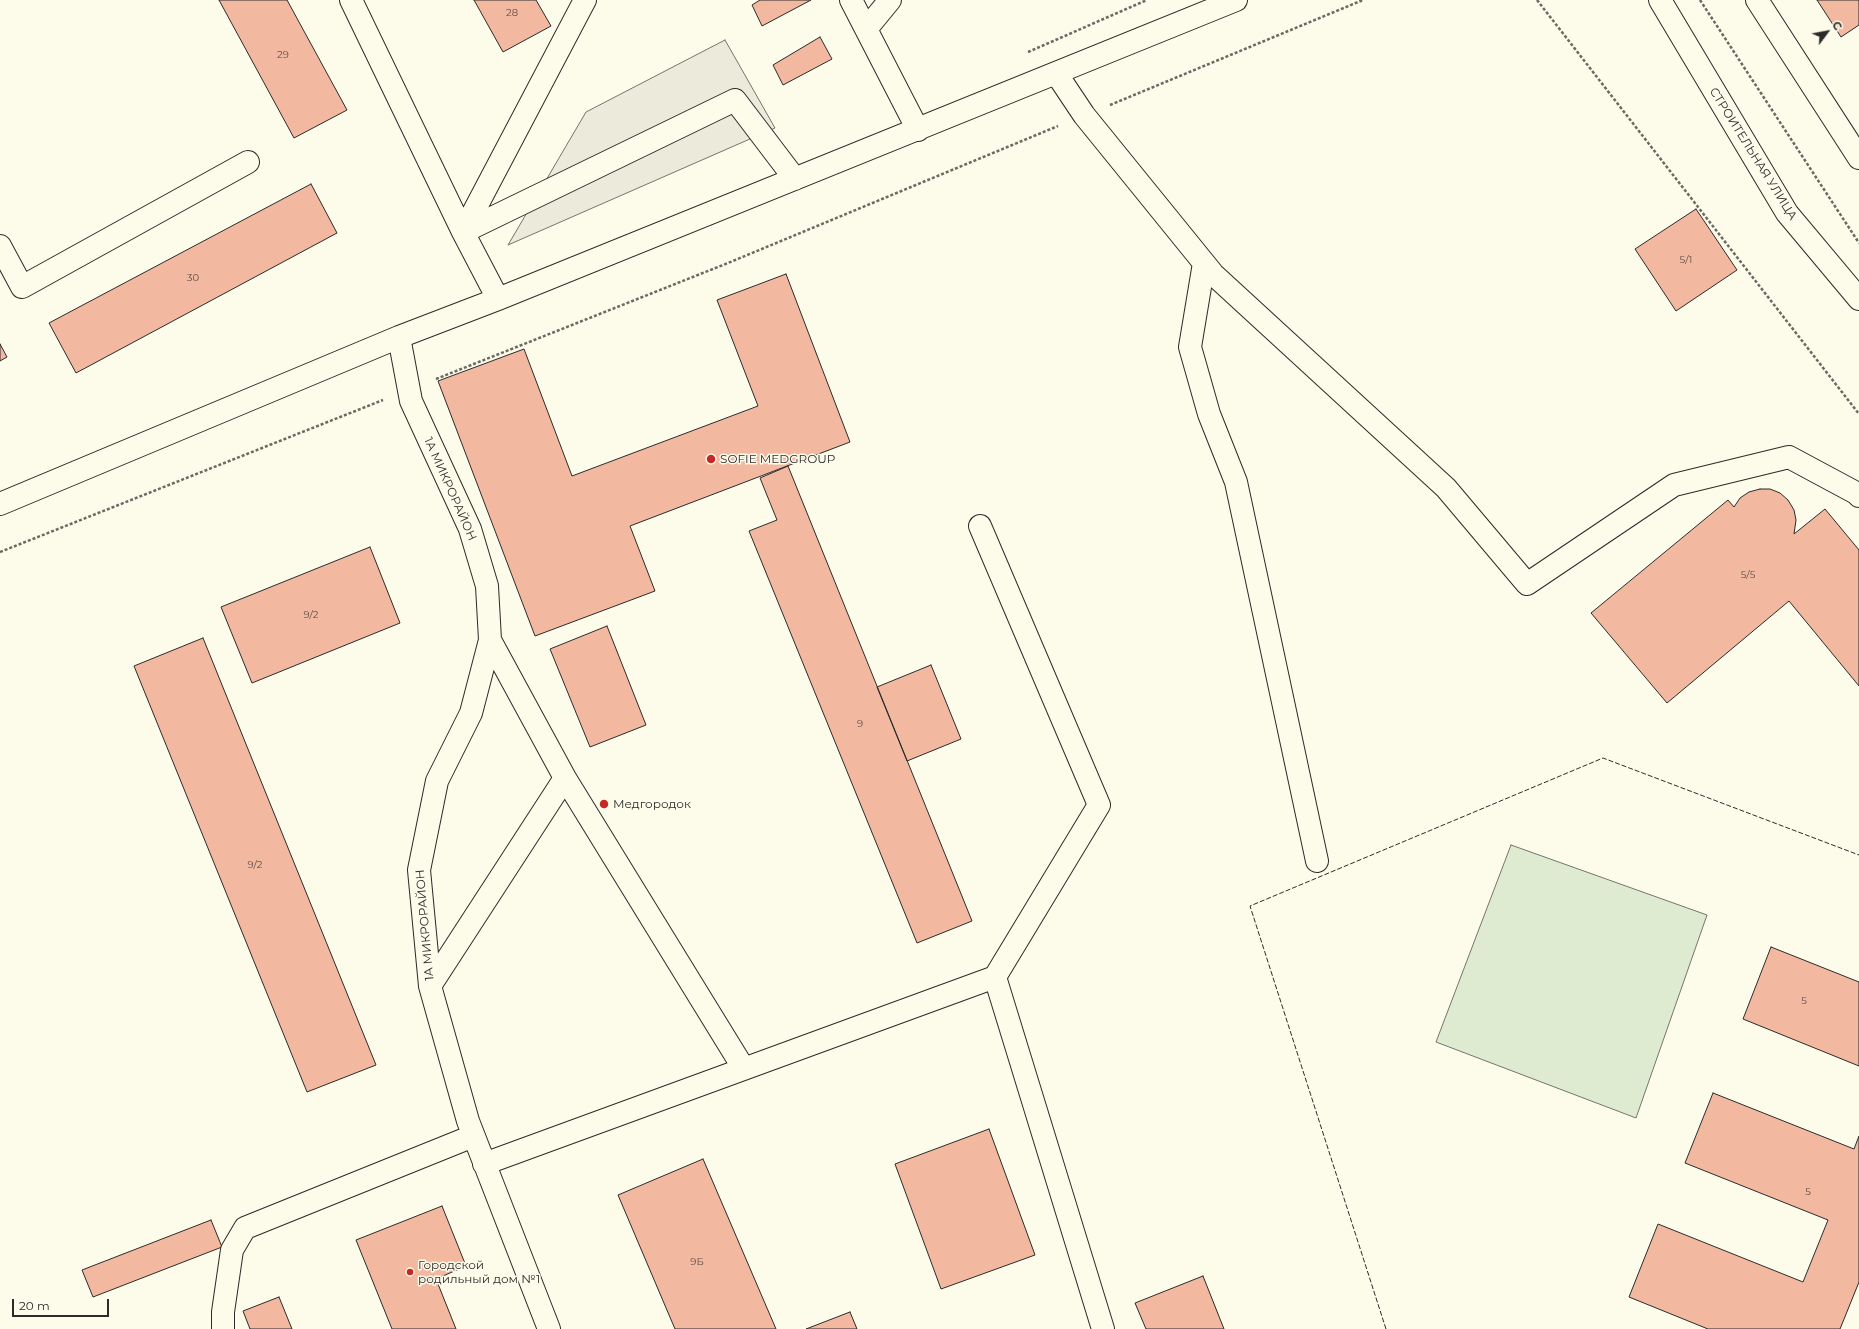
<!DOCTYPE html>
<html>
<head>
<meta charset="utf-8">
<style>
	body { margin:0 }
	#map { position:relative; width:1859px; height:1329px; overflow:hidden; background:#fdfbea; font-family:Montserrat,sans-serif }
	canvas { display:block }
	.north { position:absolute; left:1807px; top:12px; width:40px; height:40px; -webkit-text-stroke:3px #fdfbea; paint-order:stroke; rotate:58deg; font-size:11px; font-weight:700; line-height:16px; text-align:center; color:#2b2b2b }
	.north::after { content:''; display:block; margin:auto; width:14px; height:18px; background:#2b2b2b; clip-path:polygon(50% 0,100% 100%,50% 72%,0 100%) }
	.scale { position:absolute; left:12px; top:1299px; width:97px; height:18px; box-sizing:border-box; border:2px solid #2b2b2b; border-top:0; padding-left:5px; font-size:12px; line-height:14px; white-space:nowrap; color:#2b2b2b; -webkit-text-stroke:3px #fdfbea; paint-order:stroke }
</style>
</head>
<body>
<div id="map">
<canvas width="1859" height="1329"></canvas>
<div class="north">С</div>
<div class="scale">20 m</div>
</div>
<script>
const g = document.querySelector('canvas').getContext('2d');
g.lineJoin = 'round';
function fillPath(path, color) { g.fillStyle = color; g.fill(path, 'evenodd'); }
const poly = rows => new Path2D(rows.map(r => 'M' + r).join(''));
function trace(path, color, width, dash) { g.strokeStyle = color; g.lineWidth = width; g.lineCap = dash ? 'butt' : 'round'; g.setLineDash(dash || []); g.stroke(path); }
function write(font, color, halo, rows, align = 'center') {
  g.font = font + ' Montserrat,sans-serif'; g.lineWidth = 3; g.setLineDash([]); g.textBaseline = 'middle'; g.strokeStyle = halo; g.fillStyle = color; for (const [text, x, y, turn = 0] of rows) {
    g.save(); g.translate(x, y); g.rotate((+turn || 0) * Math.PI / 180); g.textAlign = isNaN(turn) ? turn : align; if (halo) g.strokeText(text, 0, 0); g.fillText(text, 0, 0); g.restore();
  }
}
const green = poly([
	[1511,845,1707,915,1636,1118,1436,1042,1511,845]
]);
fillPath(green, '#deebd1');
trace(green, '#74746e', 1);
const parking = poly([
	[725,40,775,128,508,245,586,112,725,40]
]);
fillPath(parking, '#eceadb');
trace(parking, '#74746e', 1);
const building = poly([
	[219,0,287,0,347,110,294,138,219,0],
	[474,0,536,0,551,26,503,52,474,0],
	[760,0,811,0,762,26,752,5,760,0],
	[1817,0,1859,0,1859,25,1841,37,1817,0],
	[820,37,832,59,783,85,773,65,820,37],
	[311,184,337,233,76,373,49,323,311,184],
	[1696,209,1737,270,1676,311,1635,249,1696,209],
	[786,274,850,442,630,526,655,591,535,636,438,381,524,349,572,476,758,406,717,300,786,274],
	[0,344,7,357,0,361,0,344],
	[788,466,972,921,917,943,749,531,777,520,760,478,788,466],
	[1760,489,1770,489,1780,493,1788,500,1794,510,1796,520,1794,534,1825,509,1859,550,1859,686,1789,601,1667,703,1591,613,1728,500,1734,507,1740,498,1749,492,1760,489],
	[370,547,400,623,252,683,221,607,370,547],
	[607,626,646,725,590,747,550,649,607,626],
	[203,638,376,1065,307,1092,134,666,203,638],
	[931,665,961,739,907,761,877,687,931,665],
	[1771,947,1859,982,1859,1066,1743,1019,1771,947],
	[1713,1093,1854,1149,1859,1136,1859,1282,1840,1329,1708,1329,1629,1297,1658,1224,1803,1282,1828,1220,1685,1163,1713,1093],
	[989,1129,1035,1255,941,1289,895,1164,989,1129],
	[703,1159,776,1329,675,1329,618,1195,703,1159],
	[442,1206,466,1266,436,1279,456,1329,392,1329,356,1240,442,1206],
	[211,1220,222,1247,93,1297,82,1270,211,1220],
	[1203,1276,1224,1329,1146,1329,1135,1303,1203,1276],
	[279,1297,292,1329,250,1329,243,1311,279,1297],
	[850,1312,857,1329,806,1329,850,1312]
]);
fillPath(building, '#f2b8a0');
trace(building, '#2b2b2b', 1);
const minor = poly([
	[351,0,463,232,498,299],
	[851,0,918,130],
	[1757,0,1859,158],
	[867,28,890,0],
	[1056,73,1084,115,1213,274,1446,488,1527,584,1674,485,1789,457,1856,493,1859,496],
	[463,232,735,100,795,179],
	[463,232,585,0],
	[0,246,22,287,248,162],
	[1204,263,1190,347,1209,414,1236,482,1317,861],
	[399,337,411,401,470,529,487,586,490,640,471,713,437,781,419,870,430,986,468,1121,549,1329],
	[0,504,399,337,498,299,1236,0],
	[565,778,744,1069],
	[995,977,1103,1329],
	[430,986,565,778,490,640],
	[484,1164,995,977,1099,805,980,526],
	[223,1329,223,1312,232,1250,245,1228,473,1136]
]);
const major = poly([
	[1660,0,1787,213,1859,299]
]);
trace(minor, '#2b2b2b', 24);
trace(major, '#2b2b2b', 24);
trace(poly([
	[1537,0,1859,414],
	[1700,0,1859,243],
	[1028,52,1147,0],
	[1110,105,1363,0],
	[436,379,728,263,1058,126],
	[0,552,383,400]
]), '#6a6964', 2.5, [3, 2]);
trace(minor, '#fdfbea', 22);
trace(major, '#fdfbea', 22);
trace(poly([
	[1386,1329,1250,906,1603,758,1859,855]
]), '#2b2b2b', 1, [5, 2]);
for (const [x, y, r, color] of [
	[711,459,5,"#c62828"],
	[604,804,5,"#c62828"],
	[410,1272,4,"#c62828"]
]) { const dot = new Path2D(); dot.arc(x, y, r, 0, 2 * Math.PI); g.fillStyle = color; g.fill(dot); trace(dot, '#fdfbea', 1.5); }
write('10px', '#5d4e48', null, [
	["28",512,13],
	["29",283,55],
	["5/1",1686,260],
	["30",193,278],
	["5/5",1748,575],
	["9/2",311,615],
	["9",860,724],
	["9/2",255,865],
	["5",1804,1001],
	["5",1808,1192],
	["9Б",697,1262]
]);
write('12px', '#2b2b2b', '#fdfbea', [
	["СТРОИТЕЛЬНАЯ УЛИЦА",1753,154,58],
	["1А МИКРОРАЙОН",450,489,66],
	["1А МИКРОРАЙОН",425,925,-95]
]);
write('12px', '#2b2b2b', '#fdfbea', [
	["SOFIE MEDGROUP",720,459],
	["Медгородок",613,804],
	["Городской",418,1265],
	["родильный дом №1",418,1279]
], 'left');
</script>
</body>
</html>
